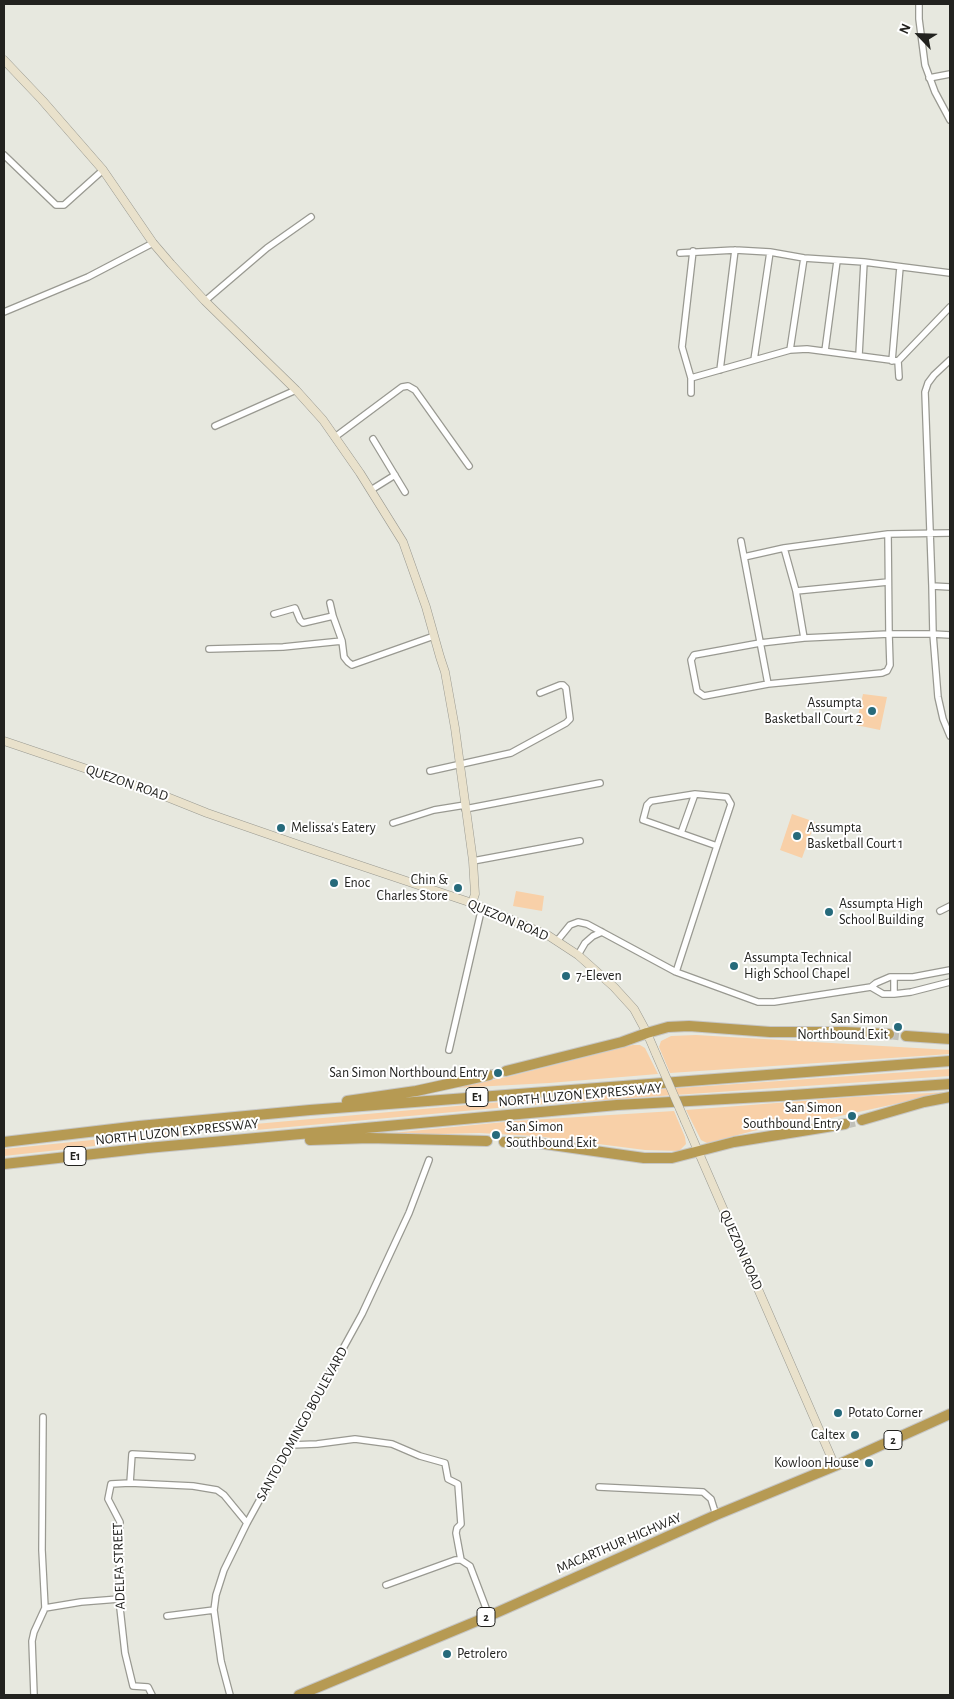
<!DOCTYPE html>
<html>
<head>
<meta charset="utf-8">
<style>
	body { margin:0 }
	#map { position:relative; width:954px; height:1699px; overflow:hidden; background:#e7e8df; font-family:"Alegreya Sans",sans-serif }
	canvas { display:block }
	.frame { position:absolute; inset:0; border:5px solid #22221f; pointer-events:none }
	.north { position:absolute; left:894px; top:10px; width:50px; height:50px; -webkit-text-stroke:4px #fff; paint-order:stroke; rotate:294deg; font-size:14px; font-weight:700; line-height:20px; text-align:center; color:#22221f }
	.north::after { content:''; display:block; margin:auto; width:18px; height:22px; background:#22221f; clip-path:polygon(50% 0,100% 100%,50% 72%,0 100%) }
</style>
</head>
<body>
<div id="map">
<canvas width="954" height="1699"></canvas>
<div class="frame"></div>
<div class="north">N</div>
</div>
<script>
const g = document.querySelector('canvas').getContext('2d');
g.lineJoin = 'round';
function fillPath(path, color) { g.fillStyle = color; g.fill(path, 'evenodd'); }
const poly = rows => new Path2D(rows.map(r => 'M' + r).join(''));
function trace(path, color, width, dash) { g.strokeStyle = color; g.lineWidth = width; g.lineCap = dash ? 'butt' : 'round'; g.setLineDash(dash || []); g.stroke(path); }
function write(font, color, halo, rows, align = 'center') {
  g.font = font + ' "Alegreya Sans",sans-serif'; g.lineWidth = 4; g.setLineDash([]); g.textBaseline = 'middle'; g.strokeStyle = halo; g.fillStyle = color; for (const [text, x, y, turn = 0] of rows) {
    g.save(); g.translate(x, y); g.rotate((+turn || 0) * Math.PI / 180); g.textAlign = isNaN(turn) ? turn : align; if (halo) g.strokeText(text, 0, 0); g.fillText(text, 0, 0); g.restore();
  }
}
fillPath(poly([
	[863,694,887,697,880,730,856,725],
	[792,814,815,822,802,858,780,850],
	[516,891,544,896,542,911,513,906],
	[696,1035,950,1050,950,1054,670,1073,659,1047,661,1041,671,1036],
	[633,1045,640,1045,645,1048,658,1074,549,1083,455,1088,511,1076],
	[950,1069,950,1076,530,1105,256,1130,251,1129,251,1126,255,1124,580,1095],
	[950,1092,831,1118,799,1122,753,1131,707,1143,701,1140,686,1110,854,1097],
	[674,1111,685,1137,686,1144,679,1151,645,1150,536,1136,479,1133,401,1135,392,1133,515,1121],
	[190,1130,194,1132,194,1135,4,1156,4,1149]
]), '#f8d0a8');
trace(poly([
	[889,1034,906,1036],
	[489,1075,506,1071],
	[845,1124,862,1120]
]), '#c0c0b9', 10, [10, 5]);
const street = poly([
	[919,4,919,19,925,65,935,92,950,120],
	[929,78,950,74],
	[4,155,56,205,64,205,103,170],
	[680,253,735,250,770,252,804,258,864,262,950,273],
	[205,301,267,248,311,217],
	[4,312,88,277,153,243],
	[790,350,804,258],
	[825,351,837,261],
	[859,355,864,262],
	[754,360,770,252],
	[892,361,900,267],
	[898,361,899,377],
	[720,370,735,250],
	[691,378,790,350,807,349,898,361,950,307],
	[691,393,691,378,682,347,693,251],
	[215,426,296,390],
	[335,437,402,387,408,386,415,390,469,466],
	[373,439,405,492],
	[371,490,395,475],
	[888,534,889,634,890,665,887,671,882,673,768,684,704,696,697,691,691,660,694,655,760,643,804,638,889,634,933,634,938,697,943,719,950,736],
	[741,541,768,684],
	[784,548,796,591,804,638],
	[744,557,784,548,888,534,950,533],
	[932,586,925,392,928,383,934,375,950,360],
	[950,587,932,586,933,634,950,635],
	[796,591,888,582],
	[330,603,333,616],
	[274,614,295,608,300,620,303,623,333,616,342,641,344,657,348,662,352,665,434,636],
	[209,649,283,647,342,641],
	[430,771,511,753,566,723,570,719,566,688,563,685,560,685,540,693],
	[465,809,600,783],
	[393,823,434,810,465,805],
	[681,833,695,794],
	[473,861,580,841],
	[940,911,950,906],
	[557,941,570,925,578,922,587,924,676,972,758,1002,774,1002,871,987,876,983,890,977,913,977,950,970],
	[578,955,585,943,593,936,602,932],
	[676,972,717,846,731,804,727,797,695,794,651,801,647,805,643,820,717,846],
	[894,977,894,994],
	[871,987,883,994,894,994,911,992,950,982],
	[449,1050,482,907],
	[43,1417,42,1550,45,1608],
	[291,1445,317,1444,355,1439,392,1444,420,1456,445,1463,448,1479,458,1484,461,1524,457,1528,456,1533,461,1560],
	[130,1483,132,1454,192,1457],
	[599,1487,703,1492,711,1499,716,1515],
	[386,1585,455,1560,461,1560,470,1566,489,1616],
	[45,1608,81,1602,119,1599],
	[167,1616,214,1610],
	[34,1695,32,1641,34,1632,45,1608],
	[152,1695,148,1687,133,1686,125,1653,119,1599,120,1522,108,1499,111,1484,130,1483,193,1486,217,1490,224,1495,247,1523],
	[230,1695,221,1661,214,1610,216,1595,224,1570,247,1523,362,1314,409,1213,429,1160]
]);
const secondary = poly([
	[4,60,42,100,103,170,153,243,171,264,205,301,296,390,323,420,360,473,403,542,426,607,440,657,445,672,455,728,473,861,475,894,472,903],
	[4,741,152,791,207,813,305,847,472,903,549,936,578,955,614,987,634,1009,647,1033,656,1054],
	[685,1121,835,1466]
]);
const highway = poly([
	[906,1036,950,1039],
	[506,1071,622,1042,647,1033,668,1027,689,1026,770,1032,845,1032,889,1034],
	[347,1101,416,1091,489,1075],
	[862,1120,924,1102,950,1097],
	[310,1140,369,1138,487,1141],
	[4,1142,139,1126,310,1110,950,1061],
	[504,1142,538,1143,644,1158,672,1158,734,1142,845,1124],
	[4,1164,147,1148,617,1105,779,1096,950,1084],
	[299,1695,489,1616,716,1515,835,1466,950,1414]
]);
trace(street, '#999991', 8);
trace(secondary, '#999991', 9);
trace(highway, '#c6c6c5', 12);
trace(street, '#fff', 5.5);
trace(secondary, '#e9e1cb', 8);
trace(highway, '#b69a53', 10);
const secondaryBridge = poly([
	[656,1054,685,1121]
]);
trace(secondaryBridge, '#999991', 9, []);
trace(secondaryBridge, '#e9e1cb', 8);
for (const [x, y, r, color] of [
	[872,711,5,"#266a7b"],
	[281,828,5,"#266a7b"],
	[797,836,5,"#266a7b"],
	[334,883,5,"#266a7b"],
	[458,888,5,"#266a7b"],
	[829,912,5,"#266a7b"],
	[734,966,5,"#266a7b"],
	[566,976,5,"#266a7b"],
	[898,1027,5,"#266a7b"],
	[498,1073,5,"#266a7b"],
	[852,1116,5,"#266a7b"],
	[496,1135,5,"#266a7b"],
	[838,1413,5,"#266a7b"],
	[855,1435,5,"#266a7b"],
	[869,1463,5,"#266a7b"],
	[447,1654,5,"#266a7b"]
]) { const dot = new Path2D(); dot.arc(x, y, r, 0, 2 * Math.PI); g.fillStyle = color; g.fill(dot); trace(dot, '#fff', 2); }
for (const [x, y, w] of [
	[477,1097,22],
	[75,1156,22],
	[893,1440,18],
	[486,1617,18]
]) { const box = new Path2D(); box.roundRect(x - w / 2, y - 9.5, w, 19, 4); g.fillStyle = '#fff'; g.fill(box); trace(box, '#22221f', 1); }
write('bold 12px', '#22221f', null, [
	["E1",477,1097],
	["E1",75,1156],
	["2",893,1440],
	["2",486,1617]
]);
write('14px', '#22221f', '#fff', [
	["Assumpta",862,703,"right"],
	["Basketball Court 2",862,719,"right"],
	["Melissa's Eatery",291,828],
	["Assumpta",807,828],
	["Basketball Court 1",807,844],
	["Chin &",448,880,"right"],
	["Charles Store",448,896,"right"],
	["Enoc",344,883],
	["Assumpta High",839,904],
	["School Building",839,920],
	["Assumpta Technical",744,958],
	["High School Chapel",744,974],
	["7-Eleven",576,976],
	["San Simon",888,1019,"right"],
	["Northbound Exit",888,1035,"right"],
	["San Simon Northbound Entry",488,1073,"right"],
	["San Simon",842,1108,"right"],
	["Southbound Entry",842,1124,"right"],
	["San Simon",506,1127],
	["Southbound Exit",506,1143],
	["Potato Corner",848,1413],
	["Caltex",845,1435,"right"],
	["Kowloon House",859,1463,"right"],
	["Petrolero",457,1654]
], 'left');
write('14px', '#22221f', '#fff', [
	["QUEZON ROAD",127,783,19],
	["QUEZON ROAD",508,920,23],
	["NORTH LUZON EXPRESSWAY",580,1095,-5],
	["NORTH LUZON EXPRESSWAY",177,1132,-6],
	["QUEZON ROAD",741,1250,66],
	["SANTO DOMINGO BOULEVARD",302,1424,-61],
	["MACARTHUR HIGHWAY",619,1543,-23],
	["ADELFA STREET",119,1566,-92]
]);
</script>
</body>
</html>
